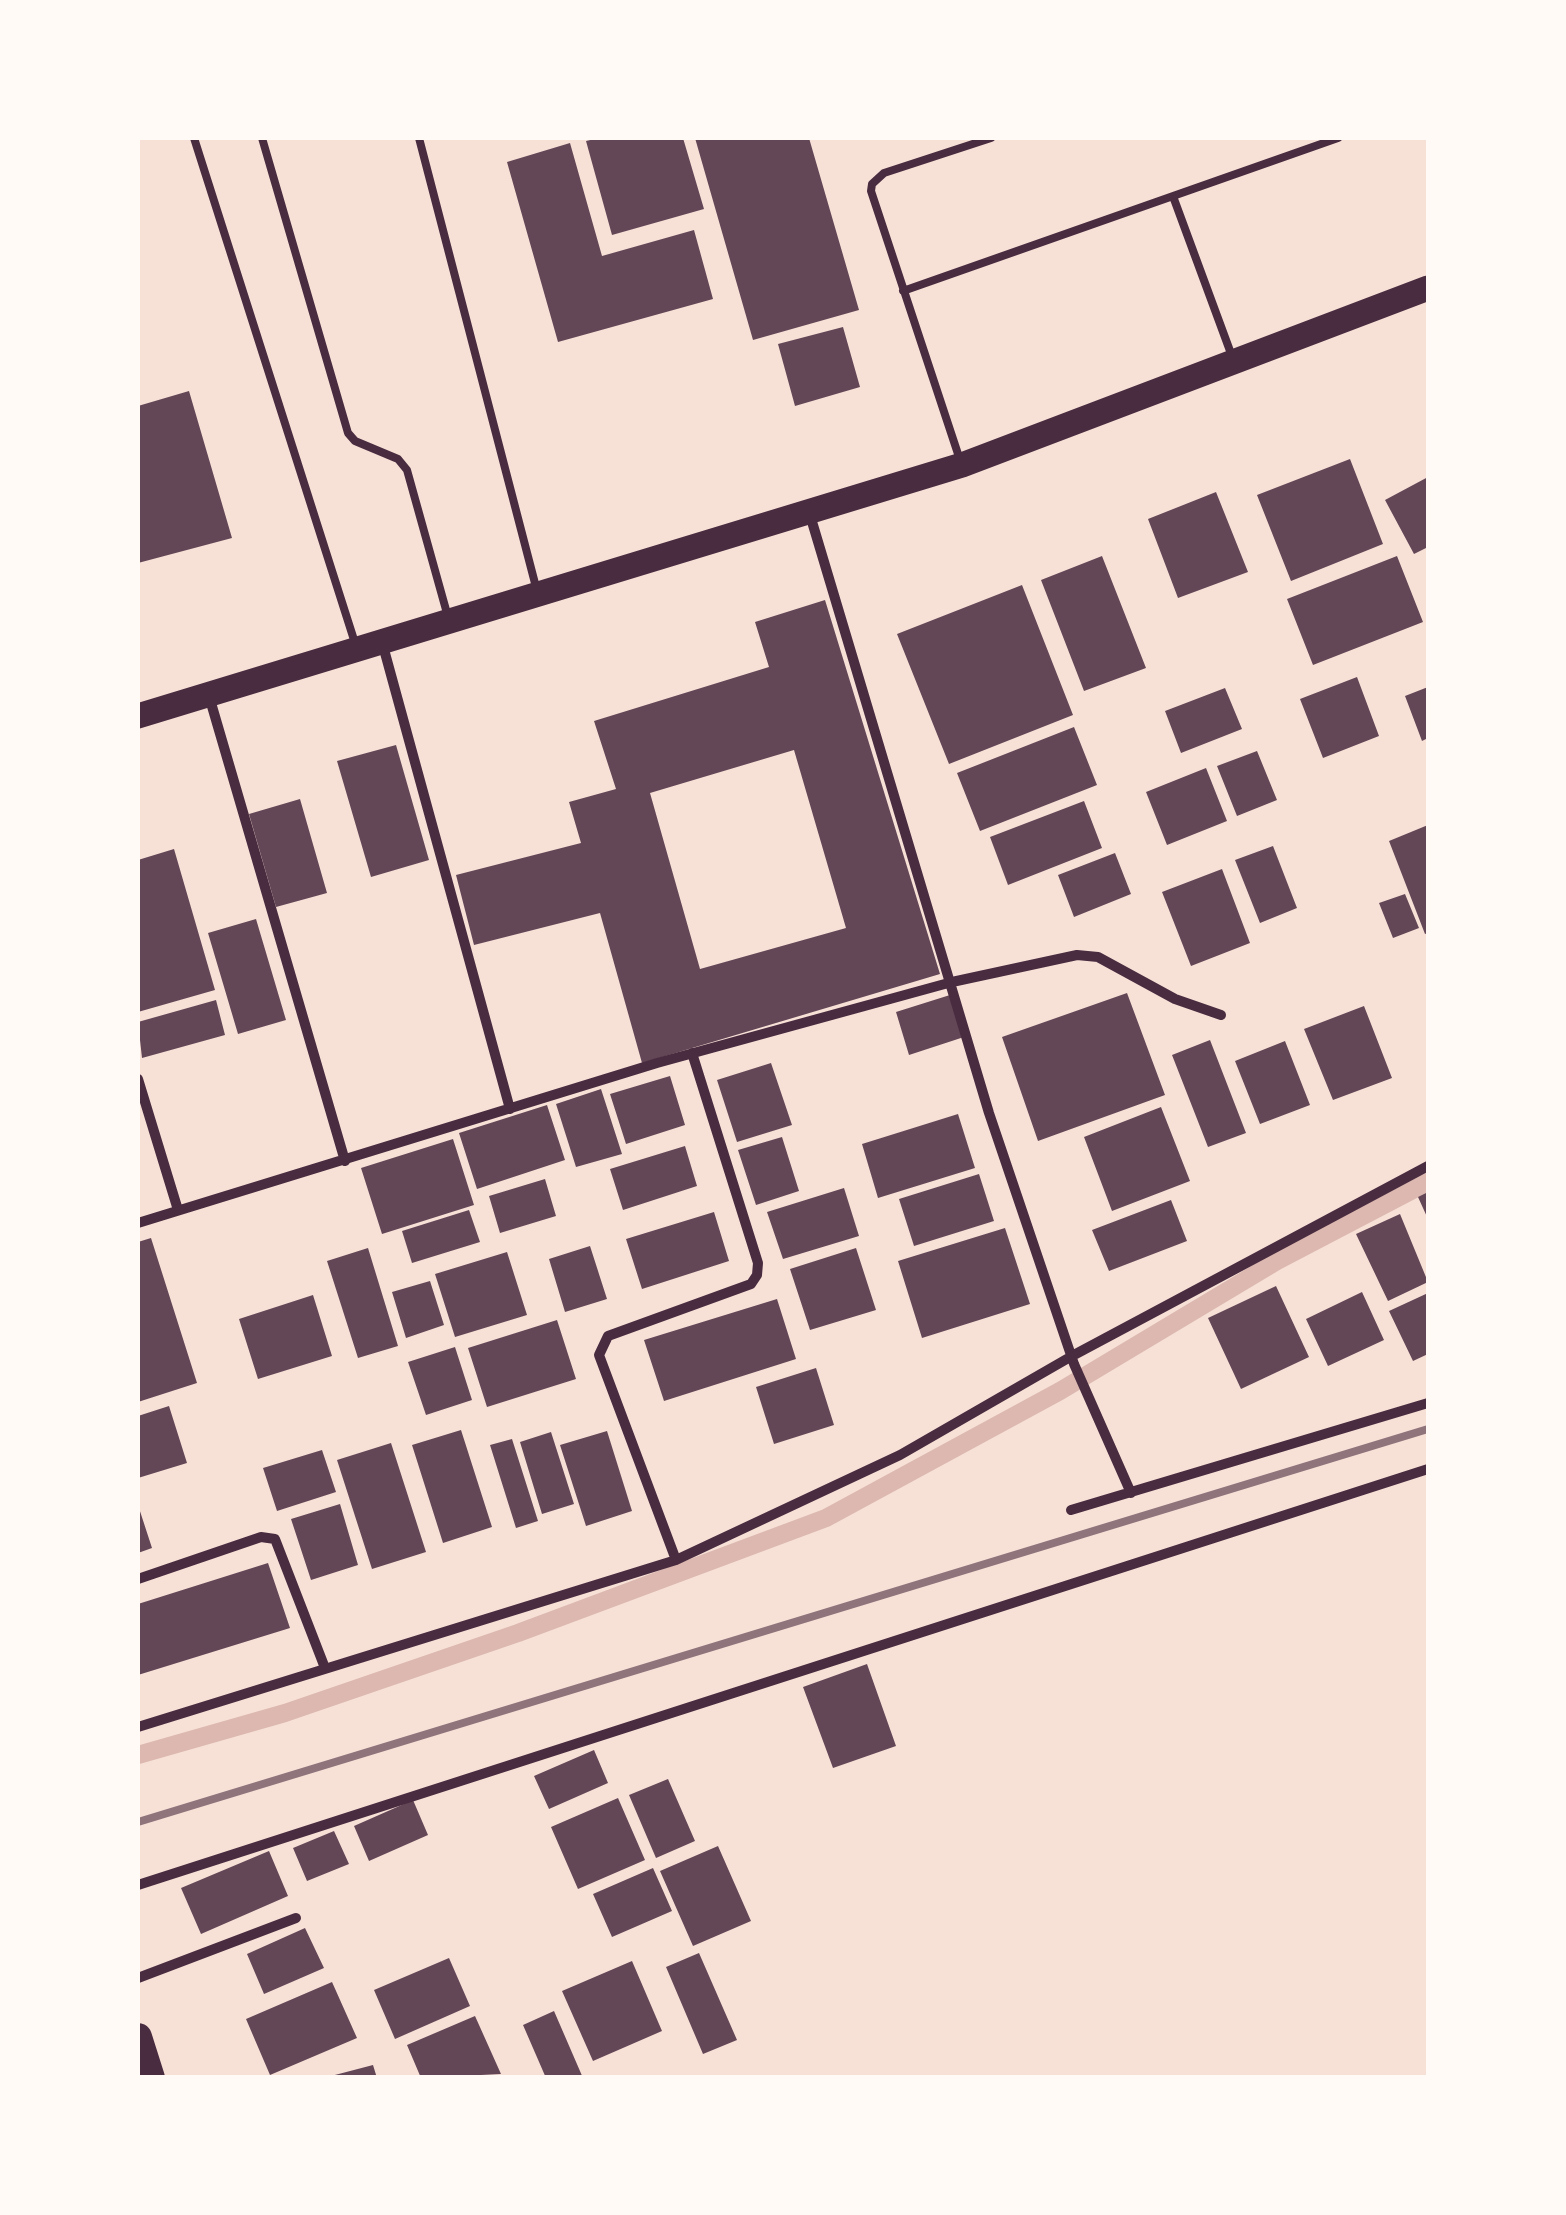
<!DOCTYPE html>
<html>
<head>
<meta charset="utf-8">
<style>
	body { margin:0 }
	#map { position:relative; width:1566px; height:2215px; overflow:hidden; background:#f7e1d7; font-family:"Noto Sans",sans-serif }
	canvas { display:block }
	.frame { position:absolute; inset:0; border:140px solid #fffaf5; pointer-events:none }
</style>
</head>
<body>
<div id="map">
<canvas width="1566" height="2215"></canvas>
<div class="frame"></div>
</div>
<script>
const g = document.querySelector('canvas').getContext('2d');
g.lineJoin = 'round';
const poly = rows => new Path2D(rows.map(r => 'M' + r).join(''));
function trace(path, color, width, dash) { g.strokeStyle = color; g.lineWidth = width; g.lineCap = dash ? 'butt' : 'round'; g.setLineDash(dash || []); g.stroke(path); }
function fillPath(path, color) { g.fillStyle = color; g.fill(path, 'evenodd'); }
trace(poly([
	[138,1755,285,1713,518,1633,826,1518,1060,1391,1277,1261,1428,1182]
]), '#dcb8b0', 18);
fillPath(poly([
	[599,138,683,138,704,209,612,235,586,141],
	[695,138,809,138,859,310,753,340],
	[570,143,602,256,694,230,713,299,558,342,507,162],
	[843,327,860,387,795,406,778,344],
	[189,391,232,538,138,563,138,406],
	[1350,459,1383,544,1291,581,1257,495],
	[1428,477,1428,547,1414,554,1385,500],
	[1216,492,1248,572,1178,598,1148,519],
	[1102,556,1146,668,1084,691,1041,580],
	[1397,556,1423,622,1313,665,1287,599],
	[1022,585,1073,715,949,764,897,634],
	[825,600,940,974,642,1063,600,913,474,945,456,875,581,843,569,802,616,789,594,721,769,667,755,622],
	[794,750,846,928,700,969,650,793],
	[1357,677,1379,736,1323,758,1300,699],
	[1428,687,1428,738,1422,741,1405,696],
	[1225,688,1242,729,1181,753,1165,711],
	[1074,727,1097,785,980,831,957,773],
	[396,745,429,860,371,877,337,761],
	[1257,751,1277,800,1237,816,1217,766],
	[1206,768,1227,821,1167,845,1146,792],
	[300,799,327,893,276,907,249,814],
	[1084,801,1102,848,1008,885,990,837],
	[1428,825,1428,933,1425,934,1389,841],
	[1273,846,1297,908,1260,923,1235,860],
	[174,849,215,990,138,1012,138,860],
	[1115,853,1131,894,1074,917,1058,875],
	[1222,869,1250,943,1191,966,1162,892],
	[1405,894,1419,928,1393,938,1379,903],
	[256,919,286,1020,238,1034,208,933],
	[1127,993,1165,1095,1038,1141,1002,1037],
	[950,995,964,1037,909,1055,896,1012],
	[216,1000,225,1035,142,1058,138,1022],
	[1364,1006,1392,1078,1333,1100,1304,1029],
	[1210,1040,1246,1133,1208,1147,1172,1055],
	[1285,1041,1310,1105,1260,1124,1235,1061],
	[771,1063,792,1125,737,1142,717,1080],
	[670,1076,685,1125,626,1144,610,1094],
	[601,1089,622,1154,576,1167,556,1104],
	[547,1105,565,1160,477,1189,459,1133],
	[1161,1107,1190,1181,1112,1211,1084,1137],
	[958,1114,975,1168,878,1198,862,1144],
	[782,1137,799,1191,756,1205,738,1150],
	[453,1139,474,1205,382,1234,361,1168],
	[685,1146,697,1186,623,1210,610,1169],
	[979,1174,994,1221,914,1246,899,1199],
	[545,1179,556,1216,500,1233,489,1196],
	[844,1188,859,1236,783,1259,767,1212],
	[1428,1192,1428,1219,1418,1197],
	[1171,1200,1187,1241,1109,1271,1092,1230],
	[469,1210,480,1242,412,1263,402,1231],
	[714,1212,729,1261,642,1289,626,1239],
	[1400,1214,1428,1282,1388,1301,1356,1234],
	[1005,1228,1030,1304,922,1338,898,1261],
	[151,1238,197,1383,138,1402,138,1242],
	[590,1246,607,1299,565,1312,549,1259],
	[368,1248,398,1346,358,1358,327,1261],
	[856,1248,876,1310,810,1330,790,1269],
	[507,1252,527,1315,455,1337,435,1274],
	[430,1281,444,1325,406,1338,392,1292],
	[1276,1286,1309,1357,1241,1389,1208,1318],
	[1362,1292,1384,1340,1328,1366,1306,1319],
	[1428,1293,1428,1354,1413,1361,1389,1311],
	[313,1295,332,1356,258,1379,239,1319],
	[777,1299,796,1359,664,1401,644,1340],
	[557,1320,576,1379,487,1407,468,1348],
	[455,1347,472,1400,426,1415,408,1362],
	[816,1368,834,1425,774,1444,756,1387],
	[169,1406,187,1463,138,1478,138,1416],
	[461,1430,492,1527,443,1543,412,1445],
	[607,1431,632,1511,586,1526,560,1445],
	[551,1432,574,1504,542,1514,520,1442],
	[512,1439,538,1521,516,1528,490,1445],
	[391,1443,426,1552,372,1569,337,1460],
	[322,1450,336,1492,277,1511,263,1468],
	[340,1504,358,1565,311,1580,291,1519],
	[138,1505,152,1548,138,1553],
	[268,1563,290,1628,138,1675,138,1604],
	[867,1664,896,1746,833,1768,803,1687],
	[594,1750,608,1783,549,1809,534,1776],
	[668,1779,695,1841,656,1858,629,1795],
	[618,1798,645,1860,578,1889,551,1827],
	[413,1800,428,1835,369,1861,354,1826],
	[334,1831,349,1864,307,1881,293,1848],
	[718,1846,751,1921,693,1946,660,1871],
	[269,1851,288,1896,201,1934,181,1888],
	[653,1868,672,1911,612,1937,593,1894],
	[305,1928,324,1968,264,1994,247,1954],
	[699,1953,737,2040,703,2054,666,1967],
	[449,1958,470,2006,395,2039,374,1990],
	[632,1961,662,2031,593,2061,562,1991],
	[332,1982,357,2038,270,2075,246,2019],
	[554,2011,583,2078,546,2078,523,2025],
	[475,2016,501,2074,421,2078,407,2045],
	[373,2065,377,2078,331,2078,331,2076]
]), '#644757');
trace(poly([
	[194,138,355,643],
	[262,138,348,433,355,441,398,459,407,470,448,617],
	[419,138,537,591],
	[1174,199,1233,359],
	[903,291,1338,138],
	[960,460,871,191,872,184,884,173,991,138]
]), '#4a2c40', 8);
trace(poly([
	[810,515,989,1113,1074,1364,1131,1493],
	[382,642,510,1109],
	[209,696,345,1161],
	[138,1079,178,1210],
	[138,1223,657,1063,952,982,1077,955,1098,957,1175,999,1221,1015],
	[1071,1510,1428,1403],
	[676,1560,599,1355,608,1336,751,1284,757,1275,758,1263,692,1053],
	[138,1579,261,1537,275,1539,325,1668],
	[138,1727,676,1560,900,1455,1072,1356,1428,1166],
	[138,1885,1428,1469],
	[138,1978,296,1918]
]), '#4a2c40', 10);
trace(poly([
	[138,716,962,465,1428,288]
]), '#4a2c40', 25);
trace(poly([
	[138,2037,151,2078]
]), '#4a2c40', 28);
trace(poly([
	[138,1822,1428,1429]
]), '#8f747c', 8);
</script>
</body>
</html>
